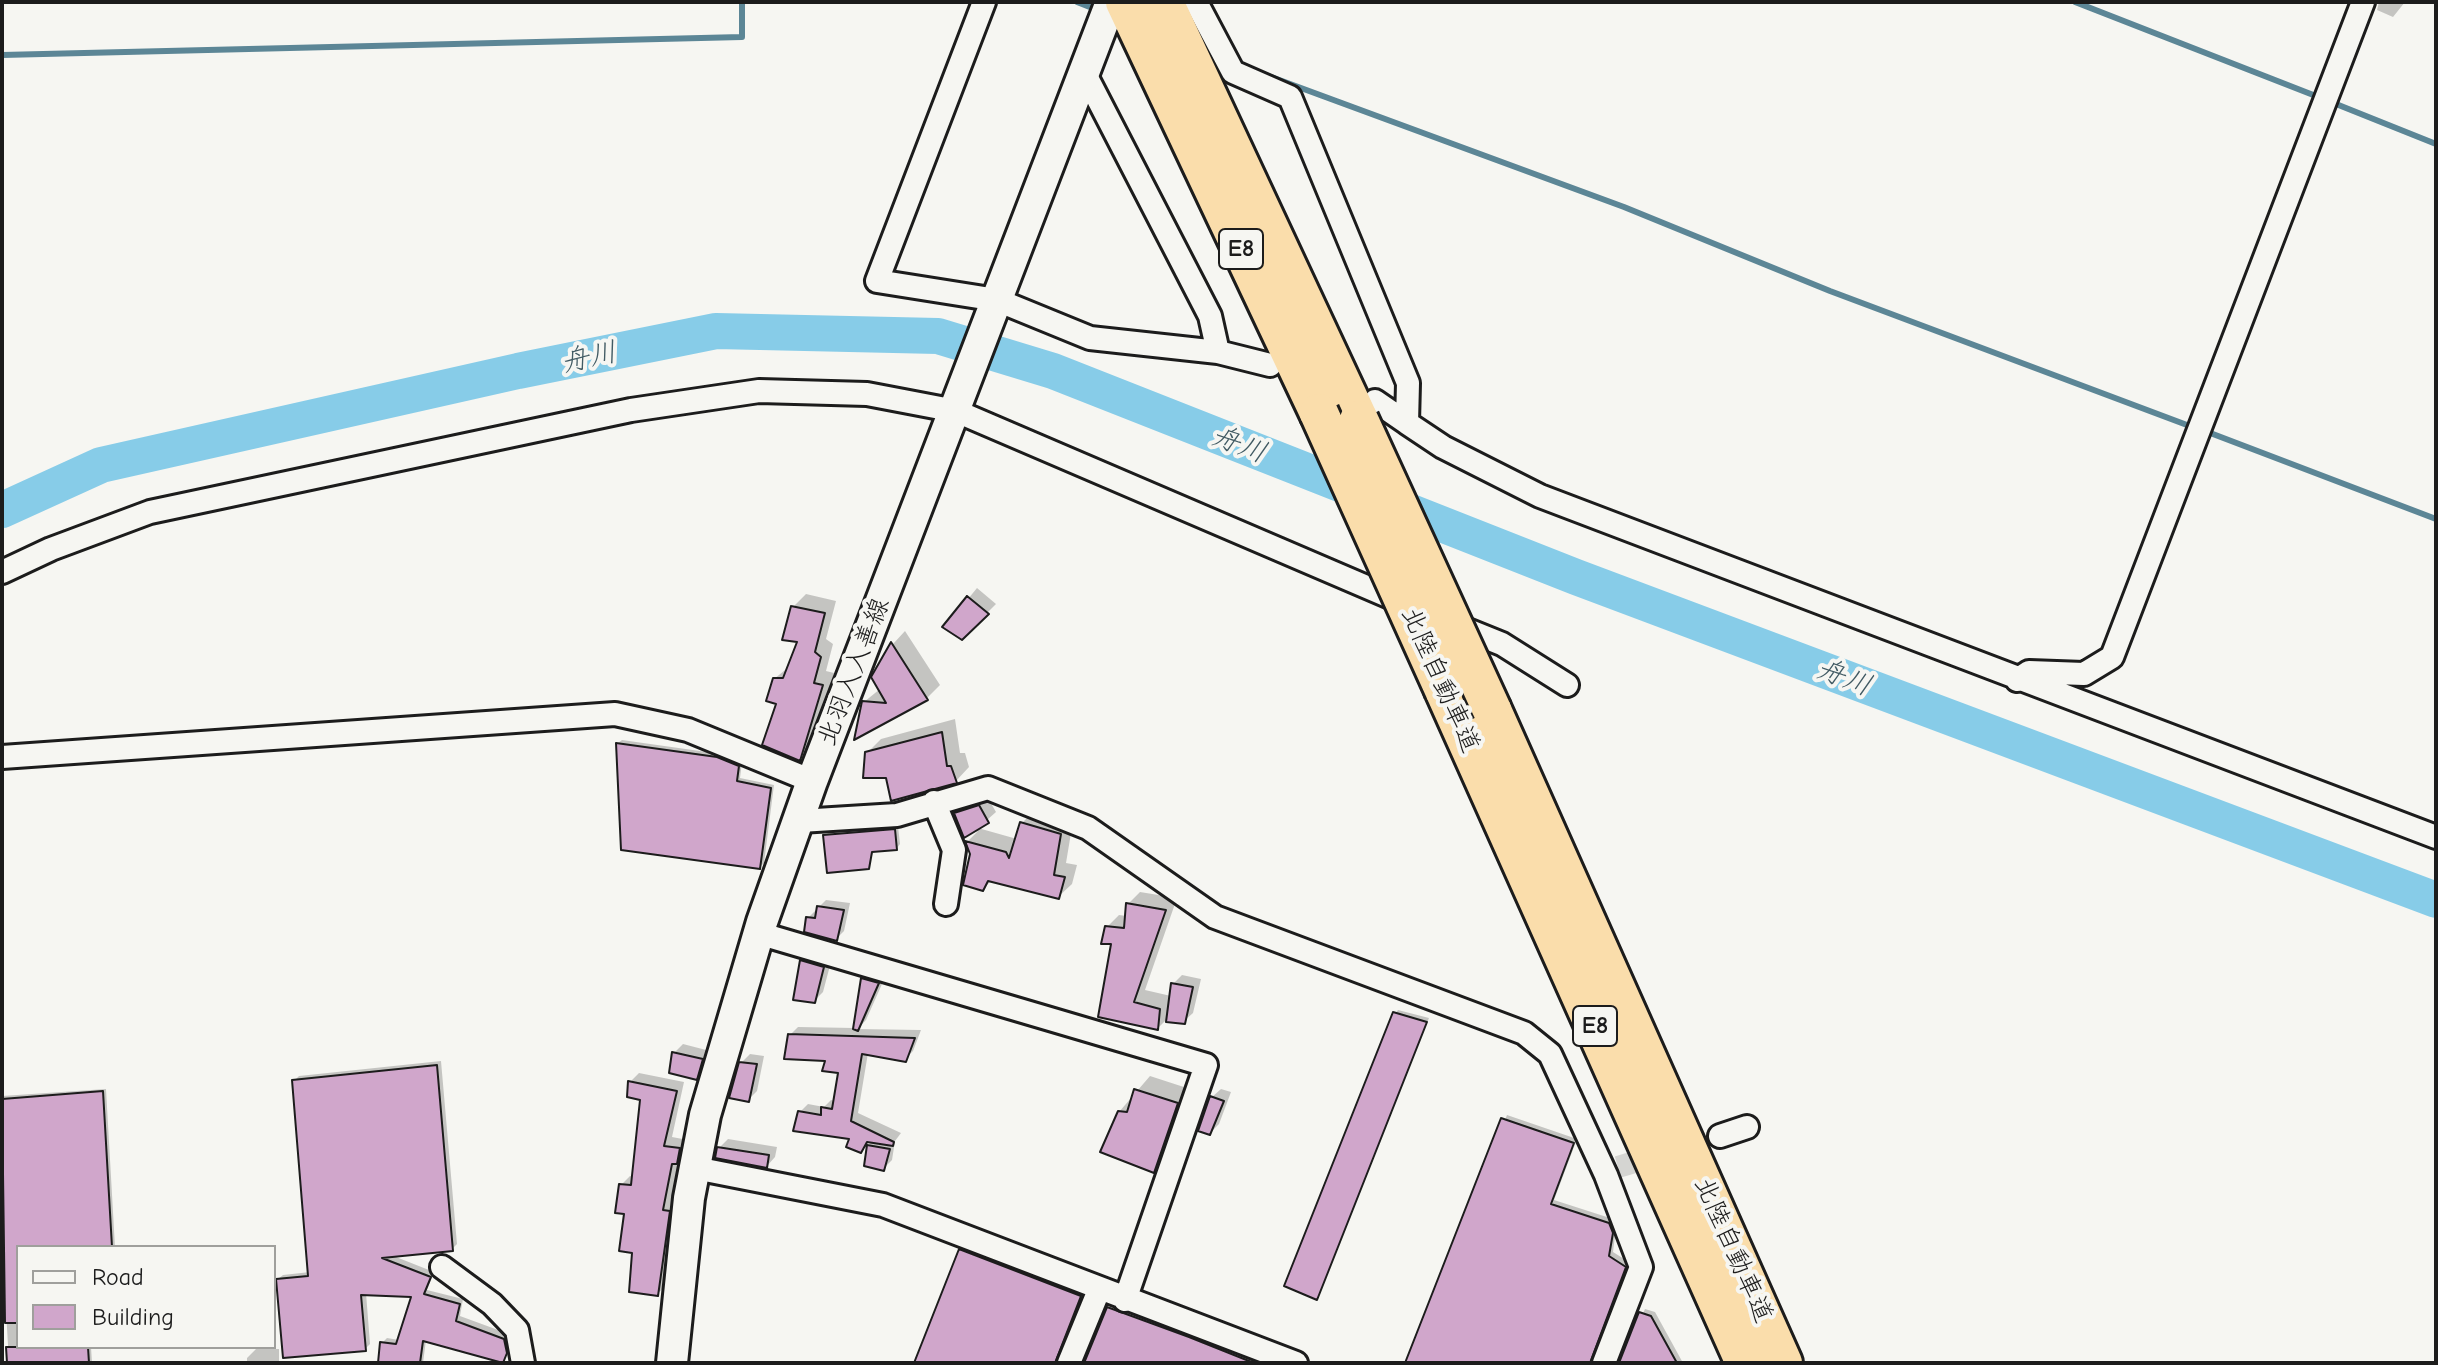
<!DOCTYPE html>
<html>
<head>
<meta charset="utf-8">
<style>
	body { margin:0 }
	#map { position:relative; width:2438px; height:1365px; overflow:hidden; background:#f6f6f2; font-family:"Comic Neue",sans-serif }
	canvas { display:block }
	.frame { position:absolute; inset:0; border:4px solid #1c1c1c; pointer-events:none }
	.legend { position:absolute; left:16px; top:1245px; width:260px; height:104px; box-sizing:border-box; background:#f6f6f2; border:2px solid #9f9f9c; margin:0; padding:10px 14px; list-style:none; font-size:24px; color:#1c1c1c }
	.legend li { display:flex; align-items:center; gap:16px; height:40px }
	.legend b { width:40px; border:2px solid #9f9f9c }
</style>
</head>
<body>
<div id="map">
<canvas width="2438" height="1365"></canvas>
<div class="frame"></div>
<ul class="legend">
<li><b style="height:10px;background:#f6f6f2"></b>Road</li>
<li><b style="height:22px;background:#d0a6cb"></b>Building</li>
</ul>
</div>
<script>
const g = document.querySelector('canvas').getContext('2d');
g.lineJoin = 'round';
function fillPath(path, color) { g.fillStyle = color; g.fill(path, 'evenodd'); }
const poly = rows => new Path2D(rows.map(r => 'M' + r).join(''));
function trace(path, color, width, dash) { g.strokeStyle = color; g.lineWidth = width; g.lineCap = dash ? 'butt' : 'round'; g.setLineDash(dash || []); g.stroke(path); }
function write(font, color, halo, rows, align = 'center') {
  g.font = font + ' "Comic Neue","Klee One",sans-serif'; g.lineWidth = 8; g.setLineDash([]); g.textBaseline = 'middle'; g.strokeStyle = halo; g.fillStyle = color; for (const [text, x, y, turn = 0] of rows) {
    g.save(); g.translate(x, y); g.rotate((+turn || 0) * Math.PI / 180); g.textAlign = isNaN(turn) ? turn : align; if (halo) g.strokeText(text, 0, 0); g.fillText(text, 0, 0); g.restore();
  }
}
fillPath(poly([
	[2379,2,2405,2,2393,17,2377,10],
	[977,588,996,604,962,638,945,627],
	[806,594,836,601,826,639,833,644,826,671,834,673,812,746,800,759,779,703,774,679,790,666,800,641,793,607],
	[905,631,940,685,927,698,857,736,864,702,880,689,873,677,893,644],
	[955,719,960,753,965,753,969,767,956,781,888,776,867,753,881,739],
	[622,740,721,754,742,762,740,778,774,785,764,863,760,867,618,743],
	[988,798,996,812,978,828,1017,839,1022,823,1035,810,1073,821,1066,863,1077,865,1072,884,1058,897,992,880,983,889,968,841,978,831,965,836,956,813,965,805],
	[898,826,900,844,897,848,874,850,868,867,825,836,829,832],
	[1140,892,1177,898,1145,990,1171,996,1173,984,1182,975,1201,979,1193,1013,1184,1021,1169,1017,1158,1028,1101,1015,1113,942,1107,927,1119,915,1127,916,1128,904],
	[826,900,850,903,844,931,836,939,808,918],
	[810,952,832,958,823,992,814,1001,801,961],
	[871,971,886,975,866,1020,858,1029,921,1030,913,1051,905,1059,868,1053,858,1113,901,1133,895,1141,892,1160,883,1169,866,1164,870,1141,861,1150,852,1138,800,1112,808,1104,824,1107,831,1100,835,1101,841,1071,790,1035,798,1027,855,1028,863,979],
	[1398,1010,1429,1018,1317,1297,1395,1014],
	[683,1044,710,1051,705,1069,696,1078,674,1053],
	[750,1054,764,1056,757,1091,748,1100,741,1063],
	[441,1061,457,1244,452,1249,391,1255,434,1272,427,1290,463,1299,460,1316,509,1334,511,1347,502,1363,426,1340,423,1363,380,1363,382,1343,387,1338,399,1340,414,1295,366,1293,370,1344,365,1349,278,1279,283,1275,310,1272,294,1081,299,1076],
	[639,1073,684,1082,672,1137,688,1140,685,1153,679,1159,671,1202,677,1202,666,1286,657,1294,634,1251,621,1185,630,1176,634,1177,643,1098,630,1082],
	[1150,1076,1190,1089,1167,1157,1154,1170,1119,1112],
	[106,1089,115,1247,18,1247,18,1347,91,1347,92,1363,9,1363,2,1240,2,1096],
	[1221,1089,1231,1092,1219,1124,1210,1133,1212,1097],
	[1507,1115,1577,1139,1554,1200,1613,1219,1616,1228,1613,1252,1629,1262,1594,1352,1596,1363,1407,1363],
	[728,1139,777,1147,775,1157,767,1166,719,1148],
	[964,1246,1084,1292,1059,1353,1061,1363,916,1363],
	[1113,1304,1268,1363,1086,1363],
	[1645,1309,1655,1312,1683,1363,1620,1363],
	[256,1349,279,1349,279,1363,247,1363,247,1358]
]), '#0003');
trace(poly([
	[1077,2,1100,11],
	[2075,2,2321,98],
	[2,55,742,37,742,2],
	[1263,74,1624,207,1830,291,2195,428],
	[2331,102,2436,144],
	[2205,431,2436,519]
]), '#5c8696', 6);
trace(poly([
	[2,510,101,465,518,371,716,331,938,336,1053,371,1576,577,2436,900]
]), '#87cce8', 36);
const building = poly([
	[967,596,989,614,962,640,942,627,967,596],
	[791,606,825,613,815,652,821,657,814,683,823,685,800,761,762,745,776,704,766,701,773,678,783,678,797,642,782,640,791,606],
	[891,642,928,700,854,740,862,701,886,703,871,677,891,642],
	[942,732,947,766,951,766,957,783,891,801,886,778,863,778,865,752,942,732],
	[616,743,717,757,739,766,737,781,771,788,760,869,621,850,616,743],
	[979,805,989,823,964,838,954,813,979,805],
	[1020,822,1061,834,1054,875,1065,877,1059,899,988,881,983,891,963,885,970,854,965,841,1006,852,1009,858,1020,822],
	[895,829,897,850,872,852,869,869,827,873,823,835,895,829],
	[1126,903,1166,910,1134,1002,1160,1009,1158,1030,1098,1017,1111,944,1101,944,1105,926,1124,928,1126,903],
	[817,906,844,910,837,941,804,932,806,917,815,918,817,906],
	[800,960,824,967,815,1003,793,1000,800,960],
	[861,978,879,983,858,1031,853,1029,861,978],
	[1171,983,1193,987,1185,1024,1166,1022,1171,983],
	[1393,1012,1427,1022,1317,1300,1284,1286,1393,1012],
	[788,1034,915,1038,906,1062,862,1054,851,1121,894,1142,893,1146,867,1142,861,1153,846,1147,849,1139,793,1131,798,1111,821,1115,821,1107,832,1109,838,1073,822,1071,825,1061,784,1059,788,1034],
	[672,1052,703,1059,697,1080,669,1073,672,1052],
	[739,1062,757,1064,749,1102,729,1098,739,1062],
	[437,1065,453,1251,382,1258,431,1277,424,1294,460,1304,456,1321,504,1339,507,1353,503,1363,423,1341,420,1363,378,1363,380,1342,396,1344,411,1297,361,1295,366,1351,283,1358,276,1279,308,1276,292,1080,437,1065],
	[628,1081,677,1091,664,1146,680,1148,677,1164,672,1164,663,1210,670,1211,658,1296,629,1292,632,1253,619,1251,624,1214,615,1213,619,1184,631,1185,640,1100,627,1097,628,1081],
	[1134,1089,1178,1103,1154,1173,1100,1152,1118,1111,1127,1112,1134,1089],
	[103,1091,112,1247,18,1247,18,1323,5,1323,2,1099,103,1091],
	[1210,1096,1224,1101,1210,1135,1198,1131,1210,1096],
	[1501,1118,1574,1143,1551,1204,1609,1223,1613,1233,1609,1256,1626,1267,1590,1363,1405,1363,1501,1118],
	[867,1145,890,1149,884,1171,864,1166,867,1145],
	[717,1147,769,1155,767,1168,715,1158,717,1147],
	[959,1249,1081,1296,1055,1363,914,1363,959,1249],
	[1107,1307,1189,1337,1254,1363,1084,1363,1107,1307],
	[1639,1312,1651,1316,1677,1363,1619,1363,1639,1312],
	[6,1347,88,1347,89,1363,7,1363,6,1347]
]);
fillPath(building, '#d0a6cb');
trace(building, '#1c1c1c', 2);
trace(poly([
	[1618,1167,1720,1136]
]), '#d5d5d2', 22, [22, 11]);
const minor = poly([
	[984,2,877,281,997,300,1090,338,1218,352,1270,365],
	[1196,2,1233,72,1290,97,1408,383,1407,423,1375,401],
	[1084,72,1210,316,1218,352],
	[1407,423,1443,447,1540,496,2436,837],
	[2,572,51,549,150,512,631,410,759,391,867,394,956,411,1404,603],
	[1450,623,1502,644,1567,685],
	[2017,680,2029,672,2084,674,2112,657,2363,2],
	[2,757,615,714,688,730,812,781],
	[934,802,954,850,946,904],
	[800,821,897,815,988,788,1088,828,1215,917,1524,1033,1550,1054,1606,1175,1641,1267,1604,1363],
	[758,933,1206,1065,1125,1300],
	[1720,1136,1747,1127],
	[695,1168,883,1205,1296,1363],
	[442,1267,492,1304,517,1330,523,1363],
	[1069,1363,1099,1290]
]);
const secondary = poly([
	[672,1363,689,1198,705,1115,762,922,812,781,1111,2]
]);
const motorway = poly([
	[1125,2,1319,413],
	[1164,2,1359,420],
	[1444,690,1745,1363],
	[1492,710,1783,1363]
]);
trace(minor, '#1c1c1c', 28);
trace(secondary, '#1c1c1c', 36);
trace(motorway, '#1c1c1c', 44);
trace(minor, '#f6f6f2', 22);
trace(secondary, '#f6f6f2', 30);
trace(motorway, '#faddab', 38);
const motorwayBridge = poly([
	[1319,413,1444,690],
	[1359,420,1492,710]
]);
trace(motorwayBridge, '#1c1c1c', 44, []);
trace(motorwayBridge, '#faddab', 38);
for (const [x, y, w] of [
	[1241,249,44],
	[1595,1026,44]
]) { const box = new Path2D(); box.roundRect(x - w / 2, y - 20, w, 40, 6); g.fillStyle = '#f6f6f2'; g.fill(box); trace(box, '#1c1c1c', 2); }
write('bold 24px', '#1c1c1c', null, [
	["E8",1241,249],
	["E8",1595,1026]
]);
write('26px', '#1c1c1c', '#f6f6f2', [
	["北羽入入善線",854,672,-69],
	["北陸自動車道",1440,680,66],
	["北陸自動車道",1733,1250,66]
]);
write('italic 28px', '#415a63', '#f6f6f2', [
	["舟川",589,358,-12],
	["舟川",1239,445,21],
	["舟川",1844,678,21]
]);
</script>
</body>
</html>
